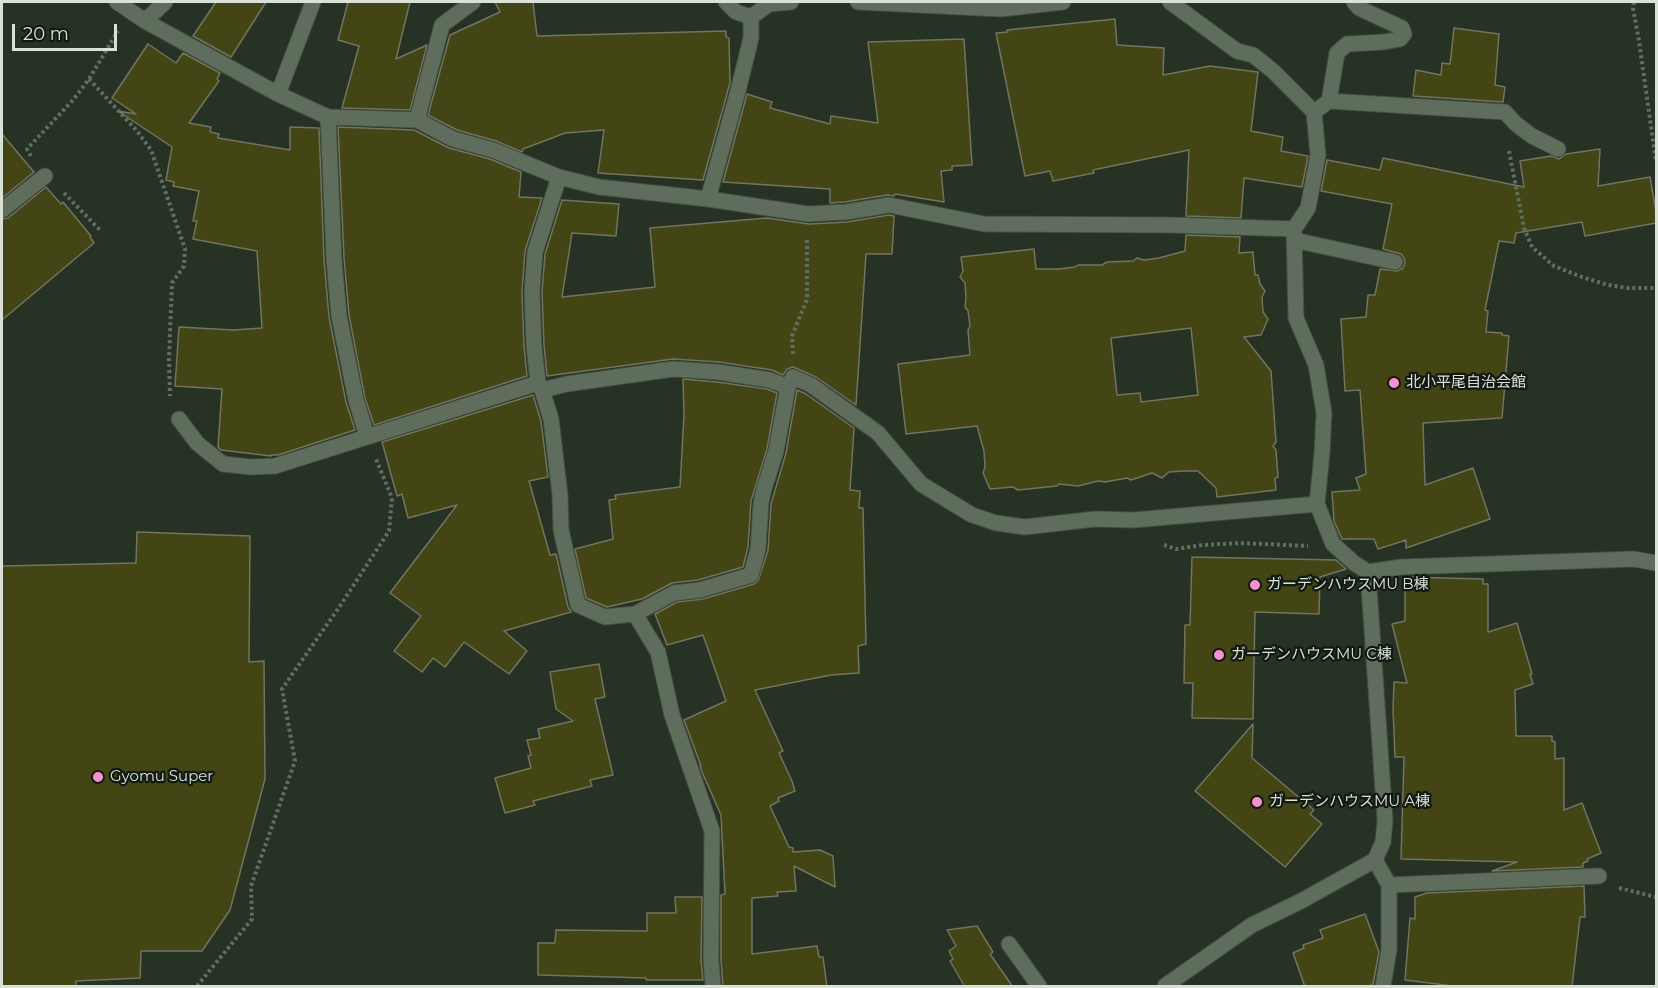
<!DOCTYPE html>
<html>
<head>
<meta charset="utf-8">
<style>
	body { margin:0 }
	#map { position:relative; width:1658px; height:988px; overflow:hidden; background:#253224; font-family:Montserrat,sans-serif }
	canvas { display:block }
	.frame { position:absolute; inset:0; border:3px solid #d9e1d8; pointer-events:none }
	.scale { position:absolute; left:12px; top:24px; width:105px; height:27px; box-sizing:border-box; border:3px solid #d9e1d8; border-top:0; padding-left:8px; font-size:18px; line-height:21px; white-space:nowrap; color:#d9e1d8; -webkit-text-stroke:4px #121812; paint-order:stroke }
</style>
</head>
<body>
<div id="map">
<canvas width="1658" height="988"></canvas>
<div class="frame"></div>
<div class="scale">20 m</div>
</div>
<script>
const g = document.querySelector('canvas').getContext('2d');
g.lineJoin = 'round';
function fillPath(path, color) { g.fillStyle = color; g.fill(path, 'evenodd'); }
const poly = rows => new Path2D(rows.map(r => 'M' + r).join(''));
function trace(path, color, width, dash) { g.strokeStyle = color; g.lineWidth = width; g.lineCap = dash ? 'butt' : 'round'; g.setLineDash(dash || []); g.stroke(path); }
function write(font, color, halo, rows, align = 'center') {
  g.font = font + ' Montserrat,"Noto Sans JP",sans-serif'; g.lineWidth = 4.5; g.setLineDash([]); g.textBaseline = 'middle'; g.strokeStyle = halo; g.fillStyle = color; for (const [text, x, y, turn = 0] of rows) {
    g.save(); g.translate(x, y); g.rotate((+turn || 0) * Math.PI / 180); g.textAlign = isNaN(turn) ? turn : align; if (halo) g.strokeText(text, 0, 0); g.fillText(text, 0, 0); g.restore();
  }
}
const building = poly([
	[216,2,266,2,231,57,193,36,216,2],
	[348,2,410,2,396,59,427,45,410,110,342,108,359,46,338,40,348,2],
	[495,2,533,2,537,36,726,31,726,37,729,38,730,83,703,180,598,173,604,130,565,133,523,149,522,152,496,141,457,130,428,115,450,35,500,12,495,2],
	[1115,19,1117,45,1164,48,1163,75,1210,66,1258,72,1251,131,1283,137,1281,151,1308,156,1302,187,1244,178,1241,218,1186,216,1189,150,1093,170,1094,173,1053,181,1050,171,1025,176,996,33,1008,32,1007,30,1115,19],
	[1454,28,1499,34,1495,85,1505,87,1503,102,1413,96,1416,70,1441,75,1442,63,1450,64,1454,28],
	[964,39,972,165,952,166,952,170,941,171,944,202,895,194,894,196,887,195,845,202,830,203,830,189,723,182,747,94,772,102,770,108,830,124,831,116,878,123,868,42,964,39],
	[148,44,176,63,183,53,220,73,217,79,219,81,189,123,211,127,210,132,219,134,218,138,290,150,290,127,319,128,324,259,329,317,346,402,355,430,278,455,271,455,271,456,221,450,218,447,222,389,175,386,179,327,234,330,262,328,257,251,193,239,197,221,193,221,199,191,173,186,174,182,166,180,172,147,118,111,136,114,112,98,148,44],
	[338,127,414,130,449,148,490,159,521,172,519,197,542,198,525,251,522,292,524,346,527,376,374,425,365,398,349,315,344,258,338,127],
	[2,134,34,172,2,198,2,134],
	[1600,149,1598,186,1650,177,1656,212,1656,223,1585,236,1582,222,1516,233,1514,243,1499,241,1485,310,1488,311,1486,332,1502,333,1502,335,1509,336,1502,418,1423,423,1425,485,1473,468,1490,519,1406,548,1406,540,1378,549,1374,539,1342,539,1334,521,1332,492,1360,490,1356,478,1366,474,1360,390,1345,391,1341,319,1366,317,1368,295,1375,295,1380,269,1397,271,1403,268,1405,263,1404,258,1401,254,1383,249,1392,204,1321,191,1327,160,1380,170,1383,158,1524,187,1520,161,1551,156,1559,159,1566,154,1600,149],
	[46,187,61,204,63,202,91,236,90,237,94,243,2,320,2,219,8,218,46,187],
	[562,200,619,204,616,236,572,233,562,297,655,287,650,228,767,218,809,224,847,222,889,215,894,216,892,254,866,254,856,405,816,377,793,367,787,369,783,375,772,370,719,362,673,359,547,376,544,345,542,292,545,254,562,200],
	[1186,235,1240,237,1239,253,1253,252,1255,275,1258,275,1260,284,1265,291,1262,297,1263,312,1268,319,1261,335,1244,337,1271,371,1276,442,1273,446,1276,450,1278,477,1275,478,1276,490,1217,497,1216,488,1198,471,1184,471,1169,472,1162,478,1152,473,1131,480,1127,478,1105,482,1098,481,1078,486,1059,484,1057,486,1018,490,1013,487,990,489,983,473,985,467,984,451,977,426,906,434,898,364,970,355,968,330,970,326,968,311,965,307,966,298,965,283,960,277,963,271,961,257,1034,249,1036,269,1059,269,1075,267,1078,265,1102,265,1107,262,1133,261,1137,258,1144,260,1159,258,1185,251,1186,235],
	[1191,328,1198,395,1141,402,1140,393,1117,395,1111,338,1191,328],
	[683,379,717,382,767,389,777,393,767,449,751,501,748,547,743,567,698,580,672,583,642,599,607,607,586,598,575,549,613,539,609,500,616,499,615,495,680,487,684,415,683,379],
	[797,390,806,394,854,428,850,490,860,491,859,508,863,508,866,644,858,646,859,673,831,675,755,690,783,751,779,753,792,781,795,791,778,798,779,801,770,806,789,847,793,848,793,852,820,850,833,856,835,887,794,866,796,891,777,892,778,896,752,898,752,954,817,946,819,957,823,957,827,987,723,987,721,960,721,895,725,894,721,815,702,772,700,766,701,766,684,720,726,701,703,635,667,645,655,614,677,602,703,599,754,584,758,581,768,550,771,504,786,453,797,390],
	[533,395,541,421,548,477,529,481,550,555,556,554,568,607,571,612,504,631,527,651,509,674,464,642,445,667,433,658,422,672,394,651,421,616,390,593,457,505,408,518,402,494,397,496,382,442,533,395],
	[137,532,250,536,249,662,264,661,265,779,230,910,202,951,141,951,140,978,76,981,76,987,2,987,2,566,136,563,137,532],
	[1192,557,1336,560,1346,569,1320,577,1319,614,1255,612,1253,719,1192,718,1193,683,1184,683,1185,625,1190,625,1192,557],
	[1405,577,1483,579,1483,584,1488,584,1488,632,1517,623,1532,674,1530,674,1533,684,1515,690,1516,736,1552,736,1552,741,1555,742,1555,759,1564,758,1564,810,1582,803,1601,853,1587,859,1588,861,1583,863,1583,867,1492,871,1517,862,1401,859,1404,757,1395,757,1393,709,1394,682,1407,683,1392,624,1405,621,1405,577],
	[599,664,605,697,595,699,613,775,590,780,592,786,533,801,535,805,505,813,495,778,531,768,528,756,531,755,527,740,540,738,538,729,573,721,556,709,550,672,599,664],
	[1253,724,1252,758,1314,810,1310,814,1322,824,1285,867,1195,791,1253,724],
	[1584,886,1585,917,1580,917,1572,987,1461,987,1405,980,1410,918,1415,919,1415,897,1427,893,1584,886],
	[675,897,702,897,701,960,703,980,646,980,646,978,538,975,538,943,555,943,556,930,647,931,647,913,676,913,675,897],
	[1365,914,1379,952,1373,984,1366,987,1305,987,1293,953,1304,948,1303,945,1323,938,1320,930,1365,914],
	[977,926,993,952,990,954,1013,987,965,987,950,961,953,959,949,951,956,946,947,930,977,926]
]);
fillPath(building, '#444514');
trace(building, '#737460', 1.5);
const minor = poly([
	[117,2,145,21,278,94,328,117,417,120,453,139,493,150,559,177,535,252,532,292,534,346,538,383,542,390,551,419,560,495,561,530,578,605,605,617,635,614,658,652,672,715,712,831,711,960,713,986],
	[858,2,1001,9,1063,2],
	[1170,2,1237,51,1253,55,1273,71,1314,112],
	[1354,2,1359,8,1402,28,1404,34,1400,39,1384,42,1347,44,1337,53,1329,101,1314,112,1318,155,1308,208,1294,229,1296,318,1316,365,1324,413,1322,453,1317,504,1333,544,1354,563,1368,572,1401,567,1634,559,1656,563],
	[751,17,769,4,791,2],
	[145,21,165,2],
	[278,94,313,2],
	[1329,101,1505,112,1516,124,1532,136,1558,149],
	[328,117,334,259,339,316,356,400,367,436],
	[417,120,442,25,473,2],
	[559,177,599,187,708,199,808,214,846,212,889,205,984,224,1170,225,1294,229],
	[708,199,738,91,751,38,751,17,736,12,726,2],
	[2,210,45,176],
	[1294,240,1395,262],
	[542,390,567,384,673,369,718,372,770,380,788,387],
	[179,419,197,443,223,464,251,467,275,466,538,383],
	[635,614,674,593,700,590,751,575,758,549,761,503,764,489,776,451,788,387,793,377,811,385,878,433,921,484,972,515,996,523,1025,527,1095,519,1134,520,1317,504],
	[1375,860,1389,885,1389,950,1383,986],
	[1389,885,1599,876],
	[1009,944,1039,986],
	[1165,986,1252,925,1301,901,1375,860,1383,842,1385,820,1368,572]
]);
trace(minor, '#434e42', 17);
trace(poly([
	[1634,2,1633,8,1639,41,1656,162],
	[89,79,137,131,151,150,185,249,184,266,172,283,169,359,170,396],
	[1509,151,1524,228,1532,247,1554,266,1582,277,1608,285,1628,288,1656,288],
	[31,156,27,149,73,100,89,79,118,31],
	[64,193,101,231],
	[793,354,792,336,807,299,807,239],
	[1164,545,1176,549,1203,545,1241,543,1308,546],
	[1619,888,1656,897],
	[197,986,252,919,251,886,295,761,282,689,340,606,389,531,392,498,376,459]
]), '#636e62', 4, [3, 3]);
trace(minor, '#5f6d5d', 15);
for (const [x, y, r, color] of [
	[1394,383,6,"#f690d0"],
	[1255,585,6,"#f690d0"],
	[1219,655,6,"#f690d0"],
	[98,777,6,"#f690d0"],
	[1257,802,6,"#f690d0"]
]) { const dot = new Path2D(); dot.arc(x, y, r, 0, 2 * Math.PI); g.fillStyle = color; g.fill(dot); trace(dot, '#121812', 2); }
write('15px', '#d9e1d8', '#121812', [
	["北小平尾自治会館",1406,383],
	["ガーデンハウスMU B棟",1267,585],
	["ガーデンハウスMU C棟",1231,655],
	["Gyomu Super",110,777],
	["ガーデンハウスMU A棟",1269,802]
], 'left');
</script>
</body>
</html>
